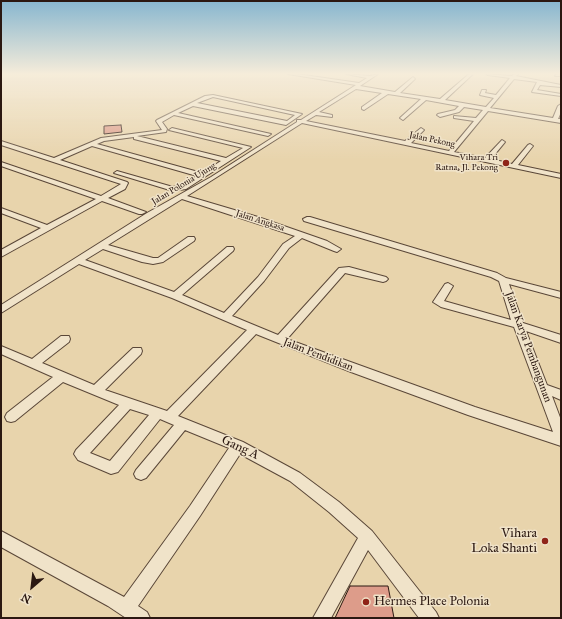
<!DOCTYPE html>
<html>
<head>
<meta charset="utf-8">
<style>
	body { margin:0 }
	#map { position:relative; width:562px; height:619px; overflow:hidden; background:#e8d4ac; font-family:"IM FELL Great Primer",serif }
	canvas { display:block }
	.frame { position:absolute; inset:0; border:2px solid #2b1811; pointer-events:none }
	.north { position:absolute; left:12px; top:567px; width:40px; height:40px; -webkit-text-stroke:3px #f0e3c9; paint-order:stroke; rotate:208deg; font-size:11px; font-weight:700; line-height:16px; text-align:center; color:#2b1811 }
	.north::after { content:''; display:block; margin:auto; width:14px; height:18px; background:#2b1811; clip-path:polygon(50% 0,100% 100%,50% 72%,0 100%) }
</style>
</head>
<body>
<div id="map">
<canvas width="562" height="619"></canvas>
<div class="frame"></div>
<div class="north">N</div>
</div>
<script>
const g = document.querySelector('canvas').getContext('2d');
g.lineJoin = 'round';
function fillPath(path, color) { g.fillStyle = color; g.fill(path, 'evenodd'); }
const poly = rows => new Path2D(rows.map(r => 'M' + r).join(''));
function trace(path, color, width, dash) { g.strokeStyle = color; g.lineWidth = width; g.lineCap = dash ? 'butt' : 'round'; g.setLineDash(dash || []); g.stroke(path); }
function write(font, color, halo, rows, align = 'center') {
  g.font = font + ' "IM FELL Great Primer",serif'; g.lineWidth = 3; g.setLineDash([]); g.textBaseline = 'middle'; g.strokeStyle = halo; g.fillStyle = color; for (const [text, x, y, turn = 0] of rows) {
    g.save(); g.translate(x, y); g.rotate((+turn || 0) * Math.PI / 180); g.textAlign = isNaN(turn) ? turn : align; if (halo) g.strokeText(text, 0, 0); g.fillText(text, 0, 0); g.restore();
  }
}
const building = poly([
	[121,125,122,132,104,134,104,126,121,125],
	[350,586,388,586,394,618,335,618,350,586]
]);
fillPath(building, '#dd9c8a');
trace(building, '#2b1811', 1);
const street = poly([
	[288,74,297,74,359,83,367,78,346,74,370,76,378,74,360,86,395,92,413,77,415,79,400,93,440,99,469,74,473,74,445,100,486,107,494,98,480,95,482,90,486,90,485,93,496,95,510,78,488,75,486,74,512,76,514,74,518,74,516,76,561,85,561,87,540,85,537,90,561,94,561,96,532,92,537,82,514,79,490,108,553,118,558,106,561,104,561,112,558,119,561,119,561,123,488,111,454,152,485,158,502,140,505,142,491,159,512,164,528,145,530,144,533,146,518,165,561,174,561,178,302,123,187,196,258,217,327,241,341,249,337,252,334,251,302,238,289,248,264,281,232,316,278,335,339,268,349,267,386,277,388,279,386,281,383,282,345,273,287,339,475,407,553,432,514,327,441,307,433,302,445,284,448,283,453,286,444,301,511,320,499,281,491,277,304,221,303,219,307,217,310,217,497,273,506,278,561,292,561,298,509,284,523,323,561,335,561,343,526,331,547,385,561,390,561,400,552,396,561,420,561,446,468,415,351,372,256,334,178,416,243,442,300,473,339,502,372,531,436,612,439,618,419,618,368,550,331,618,313,618,358,538,329,512,290,481,240,454,200,516,138,606,147,612,150,618,126,618,108,606,1,547,1,531,124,597,190,506,229,448,185,430,146,478,141,480,136,478,134,474,136,470,174,425,160,419,118,472,111,474,78,460,74,454,76,450,119,405,63,382,15,421,11,422,7,421,5,417,7,413,53,377,1,354,1,346,32,359,61,336,69,336,70,339,69,342,42,363,94,385,133,348,141,348,142,351,141,354,105,390,167,411,247,330,172,298,79,264,1,313,1,305,147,213,211,177,297,122,297,120,301,120,356,85,288,74],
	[356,89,382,93,362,107,362,109,364,110,388,94,421,99,401,117,400,118,403,120,426,100,459,106,455,110,438,114,437,115,440,117,459,112,464,107,483,110,476,118,454,116,454,118,474,121,449,151,411,143,424,130,421,128,405,141,306,121,316,115,332,117,332,115,319,112,356,89],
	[182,199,295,236,283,244,258,277,224,313,182,295,233,251,234,249,233,247,227,247,174,292,85,260,103,249,142,262,153,264,163,262,194,241,195,239,194,237,188,237,158,258,153,258,108,245,182,199],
	[130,409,149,415,110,461,90,453,130,409],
	[557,74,561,74,561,76,555,76,557,74],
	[213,95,302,114,286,125,193,106,178,113,271,134,268,136,174,115,162,122,167,129,166,132,137,136,226,158,243,148,169,130,172,128,251,147,186,189,173,191,114,173,117,171,173,187,181,185,197,176,92,146,60,160,127,182,128,183,125,189,108,198,146,212,142,214,139,214,102,201,1,257,1,250,41,228,1,213,1,208,47,225,96,199,1,166,1,162,101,196,121,184,1,145,1,141,54,158,101,138,162,130,156,121,157,120,205,96,213,95],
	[213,97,295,115,287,121,197,103,213,97],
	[134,137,134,139,221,161,202,173,97,144,104,141,134,137]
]);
trace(street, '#5a4738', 2);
fillPath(street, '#f0e3c9');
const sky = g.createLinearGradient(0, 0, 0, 160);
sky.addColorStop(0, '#87b6cf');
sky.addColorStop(0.46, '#f5ecda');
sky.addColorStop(1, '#f5ecda00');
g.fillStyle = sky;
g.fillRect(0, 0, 562, 160);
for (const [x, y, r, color] of [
	[506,163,4,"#8f2418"],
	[545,541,4,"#8f2418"],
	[366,602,4,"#8f2418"]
]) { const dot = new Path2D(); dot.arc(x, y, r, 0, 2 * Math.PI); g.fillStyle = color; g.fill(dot); trace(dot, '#f0e3c9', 1.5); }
write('9px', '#2b1811', '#f0e3c9', [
	["Jalan Pekong",432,140,12],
	["Jalan Polonia Ujung",184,184,-31],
	["Jalan Angkasa",260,221,18]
]);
write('9px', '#2b1811', '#f0e3c9', [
	["Vihara Tri",498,158],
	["Ratna, Jl. Pekong",498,168]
], 'right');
write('11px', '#2b1811', '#f0e3c9', [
	["Jalan Karya Pembangunan",528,347,70],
	["Jalan Pendidikan",318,355,21]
]);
write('13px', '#2b1811', '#f0e3c9', [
	["Gang A",240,448,25]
]);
write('13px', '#2b1811', '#f0e3c9', [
	["Vihara",537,534],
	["Loka Shanti",537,549],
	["Hermes Place Polonia",374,602,"left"]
], 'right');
</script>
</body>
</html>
